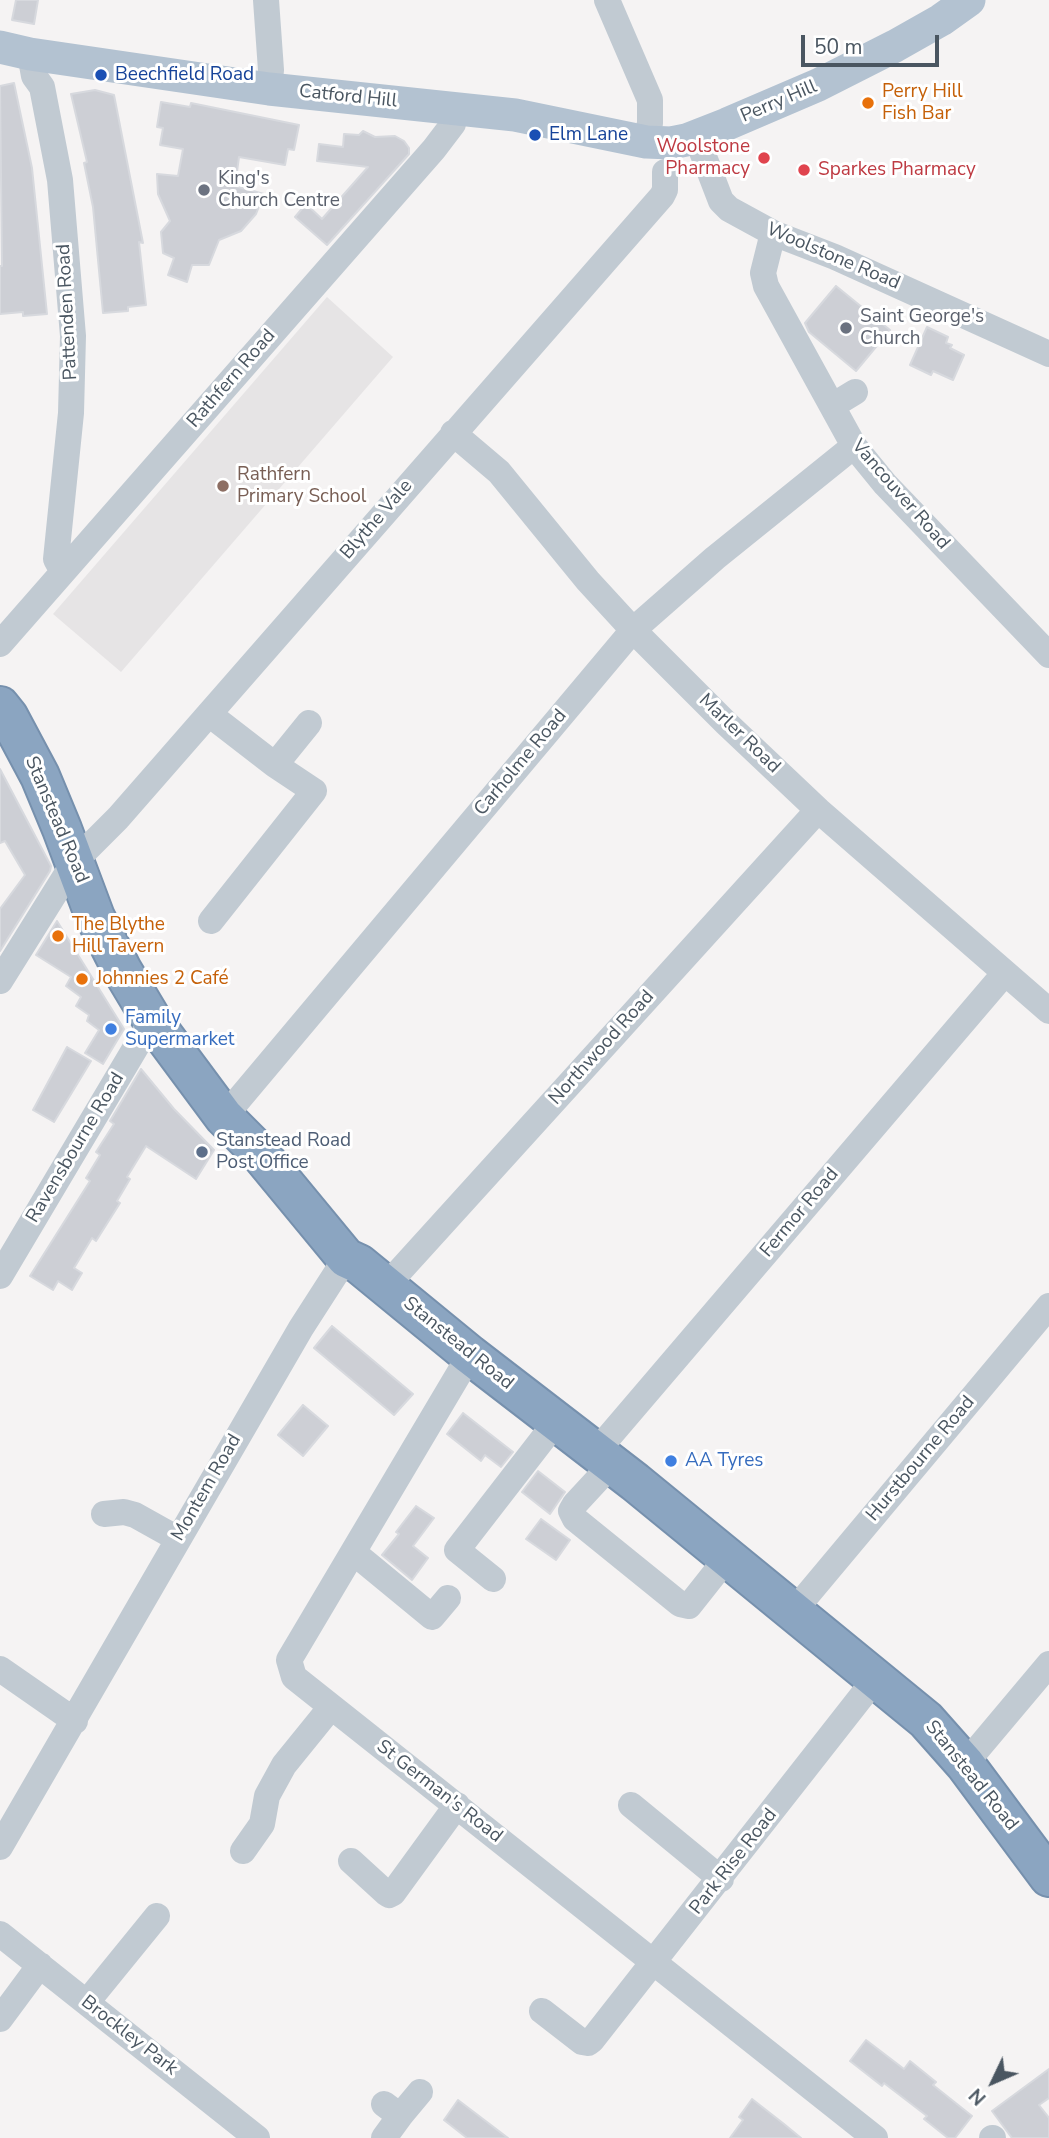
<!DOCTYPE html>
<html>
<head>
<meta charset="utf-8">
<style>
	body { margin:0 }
	#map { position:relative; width:1049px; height:2138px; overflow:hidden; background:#f5f3f3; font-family:"Nunito Sans",sans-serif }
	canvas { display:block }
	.north { position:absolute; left:958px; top:2047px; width:70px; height:70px; -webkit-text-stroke:5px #fff; paint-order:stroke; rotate:226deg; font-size:19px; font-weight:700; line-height:28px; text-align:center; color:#4a5661 }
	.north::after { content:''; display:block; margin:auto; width:24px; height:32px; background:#4a5661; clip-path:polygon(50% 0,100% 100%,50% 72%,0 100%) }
	.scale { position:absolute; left:801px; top:35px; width:138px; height:32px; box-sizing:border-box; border:4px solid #4a5661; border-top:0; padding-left:9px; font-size:21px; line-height:24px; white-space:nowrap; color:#4a5661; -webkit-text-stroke:5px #fff; paint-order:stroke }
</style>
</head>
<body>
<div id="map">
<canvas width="1049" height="2138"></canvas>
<div class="north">N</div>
<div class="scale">50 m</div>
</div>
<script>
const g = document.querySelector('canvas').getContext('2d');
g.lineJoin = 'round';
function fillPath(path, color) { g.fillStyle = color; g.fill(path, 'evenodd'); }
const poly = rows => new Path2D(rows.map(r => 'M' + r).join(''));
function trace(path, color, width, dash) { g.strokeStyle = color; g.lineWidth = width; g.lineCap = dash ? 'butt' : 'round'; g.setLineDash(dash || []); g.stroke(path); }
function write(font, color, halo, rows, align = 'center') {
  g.font = font + ' "Nunito Sans",sans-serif'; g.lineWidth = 6; g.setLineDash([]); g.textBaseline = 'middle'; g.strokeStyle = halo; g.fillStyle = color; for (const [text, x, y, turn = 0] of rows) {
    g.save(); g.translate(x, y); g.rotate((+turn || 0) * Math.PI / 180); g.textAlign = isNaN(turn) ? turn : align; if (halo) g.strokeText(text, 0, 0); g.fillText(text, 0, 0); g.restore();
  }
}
fillPath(poly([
	[327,297,393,357,121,672,53,614]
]), '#e6e4e5');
const building = poly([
	[16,0,38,0,34,24,12,20,16,0],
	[14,83,32,168,47,314,23,316,23,312,0,314,0,266,2,266,0,86,14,83],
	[95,90,114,95,143,243,139,242,146,305,128,307,128,311,103,313,93,207,84,163,87,162,71,94,95,90],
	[161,102,190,107,191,103,299,125,294,150,288,149,285,165,239,157,235,186,264,194,256,214,241,231,219,240,209,265,192,265,187,282,168,275,174,258,163,253,161,232,170,221,158,194,157,174,178,176,183,149,160,145,163,128,157,127,161,102],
	[363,131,375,137,395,136,404,141,409,148,409,154,327,245,295,217,306,204,322,219,368,167,317,161,319,144,343,147,344,134,359,135,363,131],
	[836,286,890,330,856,371,809,332,805,323,836,286],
	[927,327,948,337,946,343,952,345,950,348,964,355,953,380,933,371,931,375,910,365,927,327],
	[0,769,51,866,50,871,0,951,0,909,25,875,5,841,0,843,0,769],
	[57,921,124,1029,103,1064,85,1053,99,1030,87,1021,89,1015,76,1006,81,997,66,986,71,977,36,955,57,921],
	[67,1047,91,1061,54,1122,33,1110,67,1047],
	[141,1069,174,1109,214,1150,196,1179,146,1146,127,1177,130,1179,117,1201,120,1203,96,1241,92,1238,74,1268,82,1273,76,1283,72,1290,58,1281,53,1290,30,1276,90,1181,86,1178,100,1155,96,1152,114,1124,110,1121,141,1069],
	[332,1326,413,1394,394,1415,314,1348,332,1326],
	[303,1405,328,1426,303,1456,278,1435,303,1405],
	[463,1413,513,1452,501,1467,485,1455,481,1461,447,1434,463,1413],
	[538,1471,565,1492,550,1514,522,1492,538,1471],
	[416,1506,434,1518,413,1546,428,1558,412,1580,382,1555,399,1534,396,1532,416,1506],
	[541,1519,570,1540,556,1560,526,1539,541,1519],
	[866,2040,904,2069,910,2061,936,2082,933,2085,972,2116,955,2138,948,2138,924,2119,927,2116,884,2083,882,2086,850,2061,866,2040],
	[1049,2069,1049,2098,1039,2105,1049,2118,1049,2138,1012,2138,992,2111,1049,2069],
	[752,2099,784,2124,801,2138,730,2138,743,2120,739,2117,752,2099],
	[458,2100,508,2138,467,2138,444,2120,458,2100]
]);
fillPath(building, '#cdcfd5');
trace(building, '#d7d9de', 2);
const highway = poly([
	[0,706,8,716,40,776,62,829,95,917,122,970,152,1020,224,1117,256,1149,346,1258,359,1264,470,1355,635,1482,926,1720,965,1764,1049,1877]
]);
trace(highway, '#7690ad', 42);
trace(poly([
	[266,0,271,70,269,89],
	[607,0,650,100,650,123,646,142],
	[30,54,34,76,42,87,60,180,73,336,71,413,56,559,63,572],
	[696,136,721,201,729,209,773,233,835,257,1049,354],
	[773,233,763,273,766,286,854,446,885,484,1049,655],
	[832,406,855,392],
	[453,433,499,472,588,581,633,630,726,723,818,810,1049,1011],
	[0,644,434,149,453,124,455,109],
	[209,714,275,765],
	[211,921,314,791,275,765,309,723],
	[0,981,75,861,118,818,662,196,665,190,665,172],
	[224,1117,633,630,715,558,854,446],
	[0,1276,152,1020],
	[386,1286,818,810],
	[470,1355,289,1660,294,1677,875,2138],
	[595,1453,1004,974],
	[608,1463,600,1477,575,1504,571,1511,575,1519,680,1604,689,1606,727,1558],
	[104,1514,124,1512,135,1515,178,1539],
	[353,1552,432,1617,448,1598],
	[493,1579,457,1550,556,1422],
	[793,1612,1049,1306],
	[0,1669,75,1721],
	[965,1764,1049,1664],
	[631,1805,721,1879],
	[0,1847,301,1328,346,1258],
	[243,1851,262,1824,267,1796,284,1765,331,1707],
	[351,1861,386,1893,389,1895,393,1893,457,1805],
	[0,1934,257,2138],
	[87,2002,157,1916],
	[542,2011,582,2042,588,2043,592,2040,876,1678],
	[0,2019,40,1965],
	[400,2116,420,2092],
	[384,2138,400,2116,384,2104],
	[992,2138,993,2138]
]), '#c1cad2', 26);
trace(poly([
	[0,47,30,54,269,89,515,115,646,142,671,143,686,140,727,124,818,85,895,46,941,20,969,0]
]), '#b3c2d1', 33);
trace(highway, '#8ba5c1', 38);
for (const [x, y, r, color] of [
	[101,75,7,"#1a4fb4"],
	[868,103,7,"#e8710a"],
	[535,135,7,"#1a4fb4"],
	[764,158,7,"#e0444e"],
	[804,170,7,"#e0444e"],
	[204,190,7,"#6b7280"],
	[846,328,7,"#6b7280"],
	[223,486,7,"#8d6e63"],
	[58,936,7,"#e8710a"],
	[82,979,7,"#e8710a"],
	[111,1029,7,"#3f7fe0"],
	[202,1152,7,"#5c6f8a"],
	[671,1461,7,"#3f7fe0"]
]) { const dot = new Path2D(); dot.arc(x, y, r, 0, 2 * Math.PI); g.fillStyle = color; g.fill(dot); trace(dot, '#fff', 2.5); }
write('19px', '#164399', '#fff', [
	["Beechfield Road",115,75],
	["Elm Lane",549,135]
], 'left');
write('19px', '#c56008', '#fff', [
	["Perry Hill",882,92],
	["Fish Bar",882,114],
	["The Blythe",72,925],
	["Hill Tavern",72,947],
	["Johnnies 2 Café",96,979]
], 'left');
write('19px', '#4a5661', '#fff', [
	["Catford Hill",348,97,6],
	["Perry Hill",779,102,-23],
	["Woolstone Road",833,257,23],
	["Pattenden Road",68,312,-93],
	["Rathfern Road",232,379,-49],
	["Vancouver Road",900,495,49],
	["Blythe Vale",377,520,-49],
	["Marler Road",739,734,44],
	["Carholme Road",521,763,-50],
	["Stanstead Road",56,820,67],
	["Northwood Road",602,1048,-48],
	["Ravensbourne Road",76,1148,-59],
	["Fermor Road",800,1213,-50],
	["Stanstead Road",458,1344,39],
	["Hurstbourne Road",921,1459,-50],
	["Montem Road",207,1488,-60],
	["Stanstead Road",971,1776,51],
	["St German's Road",439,1792,38],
	["Park Rise Road",734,1862,-52],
	["Brockley Park",129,2036,38]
]);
write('19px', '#be3a42', '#fff', [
	["Woolstone",750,147],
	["Pharmacy",750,169],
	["Sparkes Pharmacy",818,170,"left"]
], 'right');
write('19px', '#5b616d', '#fff', [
	["King's",218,179],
	["Church Centre",218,201],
	["Saint George's",860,317],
	["Church",860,339]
], 'left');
write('19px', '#785e54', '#fff', [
	["Rathfern",237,475],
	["Primary School",237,497]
], 'left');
write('19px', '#366cbe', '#fff', [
	["Family",125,1018],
	["Supermarket",125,1040],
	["AA Tyres",685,1461]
], 'left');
write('19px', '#4e5e75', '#fff', [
	["Stanstead Road",216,1141],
	["Post Office",216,1163]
], 'left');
</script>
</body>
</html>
